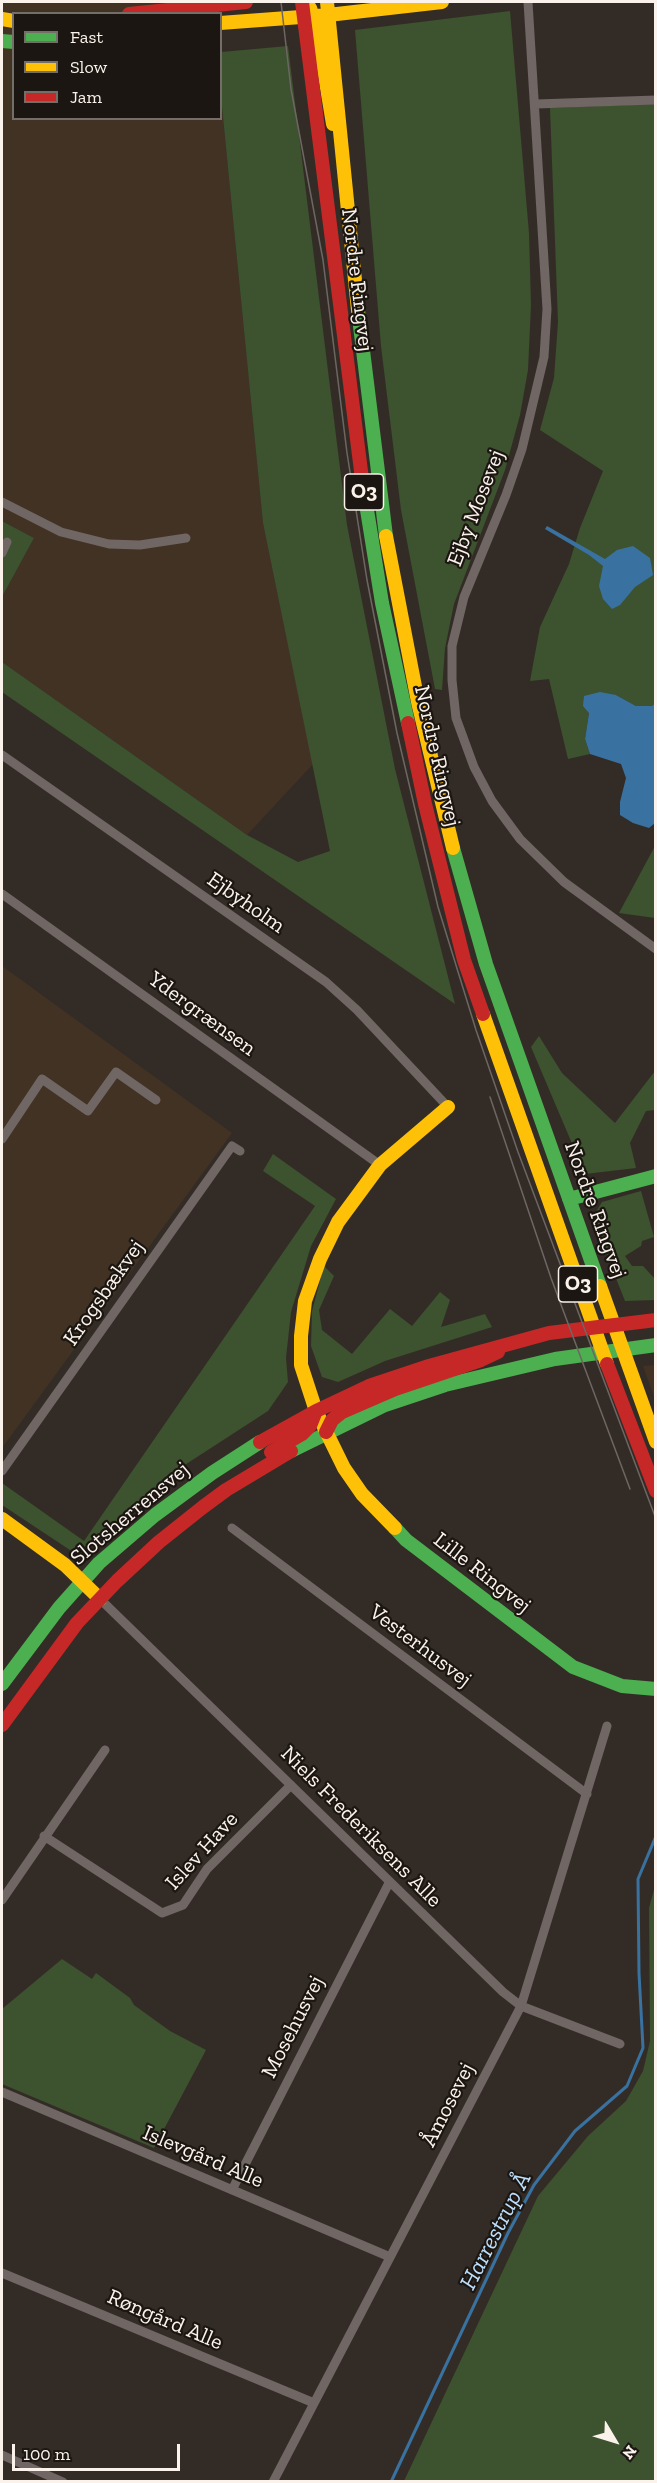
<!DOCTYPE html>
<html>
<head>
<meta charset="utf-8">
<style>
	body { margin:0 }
	#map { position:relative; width:657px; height:2483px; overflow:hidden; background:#332c26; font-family:"Zilla Slab",serif }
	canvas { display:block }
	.frame { position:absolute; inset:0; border:3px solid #faf2eb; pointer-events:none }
	.legend { position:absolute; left:12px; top:12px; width:210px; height:108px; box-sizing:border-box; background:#1b1611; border:2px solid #746e68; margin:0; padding:8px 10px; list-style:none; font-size:18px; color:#faf2eb }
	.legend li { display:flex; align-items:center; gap:12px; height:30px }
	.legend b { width:30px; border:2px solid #746e68 }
	.north { position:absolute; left:585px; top:2411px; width:60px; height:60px; -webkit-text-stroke:4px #1b1611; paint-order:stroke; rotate:128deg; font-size:16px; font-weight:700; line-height:24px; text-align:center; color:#faf2eb }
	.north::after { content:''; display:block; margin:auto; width:21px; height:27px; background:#faf2eb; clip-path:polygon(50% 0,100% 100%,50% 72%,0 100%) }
	.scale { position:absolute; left:12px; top:2444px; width:168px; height:27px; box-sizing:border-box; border:3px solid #faf2eb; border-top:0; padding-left:8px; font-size:18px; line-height:21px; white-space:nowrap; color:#faf2eb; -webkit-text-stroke:4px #1b1611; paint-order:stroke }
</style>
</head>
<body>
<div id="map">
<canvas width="657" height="2483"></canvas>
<div class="frame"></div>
<ul class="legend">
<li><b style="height:8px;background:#4caf50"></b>Fast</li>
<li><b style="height:8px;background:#ffc107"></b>Slow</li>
<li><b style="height:8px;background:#c62828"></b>Jam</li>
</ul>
<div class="north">N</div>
<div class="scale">100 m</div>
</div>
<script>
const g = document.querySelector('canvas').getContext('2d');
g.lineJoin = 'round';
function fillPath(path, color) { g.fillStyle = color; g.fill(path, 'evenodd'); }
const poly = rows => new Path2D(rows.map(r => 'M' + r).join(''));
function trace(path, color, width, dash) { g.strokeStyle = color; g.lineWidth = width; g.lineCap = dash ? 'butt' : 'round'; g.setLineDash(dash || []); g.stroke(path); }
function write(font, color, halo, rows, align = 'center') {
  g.font = font + ' "Zilla Slab",serif'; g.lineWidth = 4.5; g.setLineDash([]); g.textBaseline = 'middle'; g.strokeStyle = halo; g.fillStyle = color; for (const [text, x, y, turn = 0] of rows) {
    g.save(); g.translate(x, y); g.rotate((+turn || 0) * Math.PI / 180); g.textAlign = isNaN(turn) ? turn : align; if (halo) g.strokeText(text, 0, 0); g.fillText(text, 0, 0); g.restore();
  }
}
fillPath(poly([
	[2,2,211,2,212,13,14,14,14,118,220,118,221,97,263,522,313,764,247,835,2,662,2,597,34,538,2,521],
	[2,966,232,1133,2,1448],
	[655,1365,656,1365,655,1399,643,1366]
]), '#423223');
fillPath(poly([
	[510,11,529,233,531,305,528,370,520,415,505,470,454,604,445,648,442,690,435,689,401,510,381,346,355,30],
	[288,46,347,525,395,769,455,1004,2,692,2,662,247,835,298,862,330,851,263,523,221,97,221,52],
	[655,104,655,703,652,706,636,706,616,695,589,713,585,739,590,754,568,759,549,679,530,681,540,627,569,564,580,528,603,471,540,430,554,378,558,322,550,108],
	[2,521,34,538,2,597],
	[655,846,655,918,619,913],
	[539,1036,562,1073,615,1123,655,1071,655,1110,646,1111,630,1143,636,1168,585,1174,531,1047],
	[273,1154,336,1199,311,1246,291,1312,286,1358,288,1382,268,1411,177,1470,79,1556,2,1505,2,1483,84,1541,315,1206,263,1171],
	[641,1191,654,1237,642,1241,641,1246,625,1256,632,1266,643,1266,655,1279,655,1300,625,1301,592,1218,602,1202],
	[324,1266,334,1276,319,1310,322,1330,352,1354,390,1309,412,1326,440,1292,450,1300,441,1327,485,1314,492,1327,385,1361,338,1382,322,1377,311,1346,312,1311],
	[655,1886,655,2481,404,2481,538,2196,588,2136,626,2101,643,2071,650,2041,649,1908],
	[62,1959,92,1979,96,1973,130,1998,134,2005,170,2031,206,2050,154,2148,2,2084,2,2009]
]), '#3d522e');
fillPath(poly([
	[547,526,605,559,617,550,633,546,650,558,653,575,635,587,620,605,612,609,603,599,599,586,603,566,589,555,545,529],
	[600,692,616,695,636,706,652,706,655,703,655,823,649,828,633,823,620,815,620,802,626,778,621,764,590,754,585,739,589,713,583,706,584,696]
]), '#3972a0');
trace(poly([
	[391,2482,508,2233,534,2185,575,2131,627,2086,643,2048,639,1973,638,1879,656,1836]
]), '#3972a0', 3);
trace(poly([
	[528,2,547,309,544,357,522,449,506,495,464,597,452,646,452,680,456,718,474,767,492,801,520,839,564,882,656,949],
	[536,104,656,100],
	[2,502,61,532,109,544,140,545,186,538],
	[2,553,7,542],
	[2,755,326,982,357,1010,448,1107],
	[2,894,380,1165],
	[2,1139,42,1079,88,1111,116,1072,156,1100],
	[2,1471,232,1146,240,1151],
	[232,1528,587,1794],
	[100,1599,503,1992,521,2006,620,2044],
	[44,1836,162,1913,183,1905,207,1869,291,1785],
	[2,1900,105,1750],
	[2,2092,390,2257],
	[232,2190,389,1883],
	[2,2273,314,2403],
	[2,2455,63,2482],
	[273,2482,521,2006,607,1726]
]), '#706664', 9);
trace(poly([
	[2,41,14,42],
	[358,310,386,536],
	[362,479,382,603,408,723],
	[453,848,486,964,600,1286],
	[569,1199,656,1176],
	[291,1451,385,1405,445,1385,555,1359,656,1345],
	[395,1528,406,1540,573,1667,622,1686,656,1689],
	[2,1684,59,1608,99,1563,155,1515,212,1473,260,1442]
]), '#4caf50', 14);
trace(poly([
	[327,2,358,310],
	[310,8,318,33,333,124],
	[2,19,14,21],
	[220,23,328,15,442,2],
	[386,536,418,702,453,848],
	[483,1014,607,1364],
	[600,1286,656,1442],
	[2,1519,65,1565,100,1599],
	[395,1528,362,1494,344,1468,316,1411,301,1365,301,1336,305,1301,320,1259,338,1222,380,1165,448,1107]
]), '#ffc107', 14);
trace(poly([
	[302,2,362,479],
	[129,14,246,2],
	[408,723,425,804,464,960,483,1014],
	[607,1364,656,1491],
	[326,1432,332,1420,342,1412,395,1389,481,1360,498,1352],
	[260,1442,316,1411,369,1386,429,1366,549,1333,656,1320],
	[271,1452,302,1434,310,1426,316,1411],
	[2,1725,77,1623,117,1581,159,1542,203,1507,226,1490,291,1451]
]), '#c62828', 14);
trace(poly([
	[281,2,291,89,323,260,347,453,367,580,397,733,438,907,476,1030,518,1152,656,1519],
	[490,1097,551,1278,630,1489]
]), '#6e6663', 1.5);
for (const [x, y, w] of [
	[364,492,39],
	[578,1284,39]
]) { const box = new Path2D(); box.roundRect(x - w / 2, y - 18, w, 36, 4.5); g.fillStyle = '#1b1611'; g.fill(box); trace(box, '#faf2eb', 1.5); }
write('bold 21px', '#faf2eb', null, [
	["O3",364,492],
	["O3",578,1284]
]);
write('22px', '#faf2eb', '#1b1611', [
	["Nordre Ringvej",357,280,83],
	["Ejby Mosevej",476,508,-69],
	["Nordre Ringvej",437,756,77],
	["Ejbyholm",246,903,35],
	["Ydergrænsen",202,1014,36],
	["Nordre Ringvej",595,1210,70],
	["Krogsbækvej",104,1293,-55],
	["Slotsherrensvej",130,1514,-40],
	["Lille Ringvej",482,1573,38],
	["Vesterhusvej",420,1646,37],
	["Niels Frederiksens Alle",361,1827,45],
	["Islev Have",202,1851,-48],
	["Mosehusvej",293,2027,-63],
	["Åmosevej",448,2105,-63],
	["Islevgård Alle",203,2157,23],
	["Røngård Alle",165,2320,23]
]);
write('italic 24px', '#bddefb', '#1b1611', [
	["Harrestrup Å",496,2231,-63]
]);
</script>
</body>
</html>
